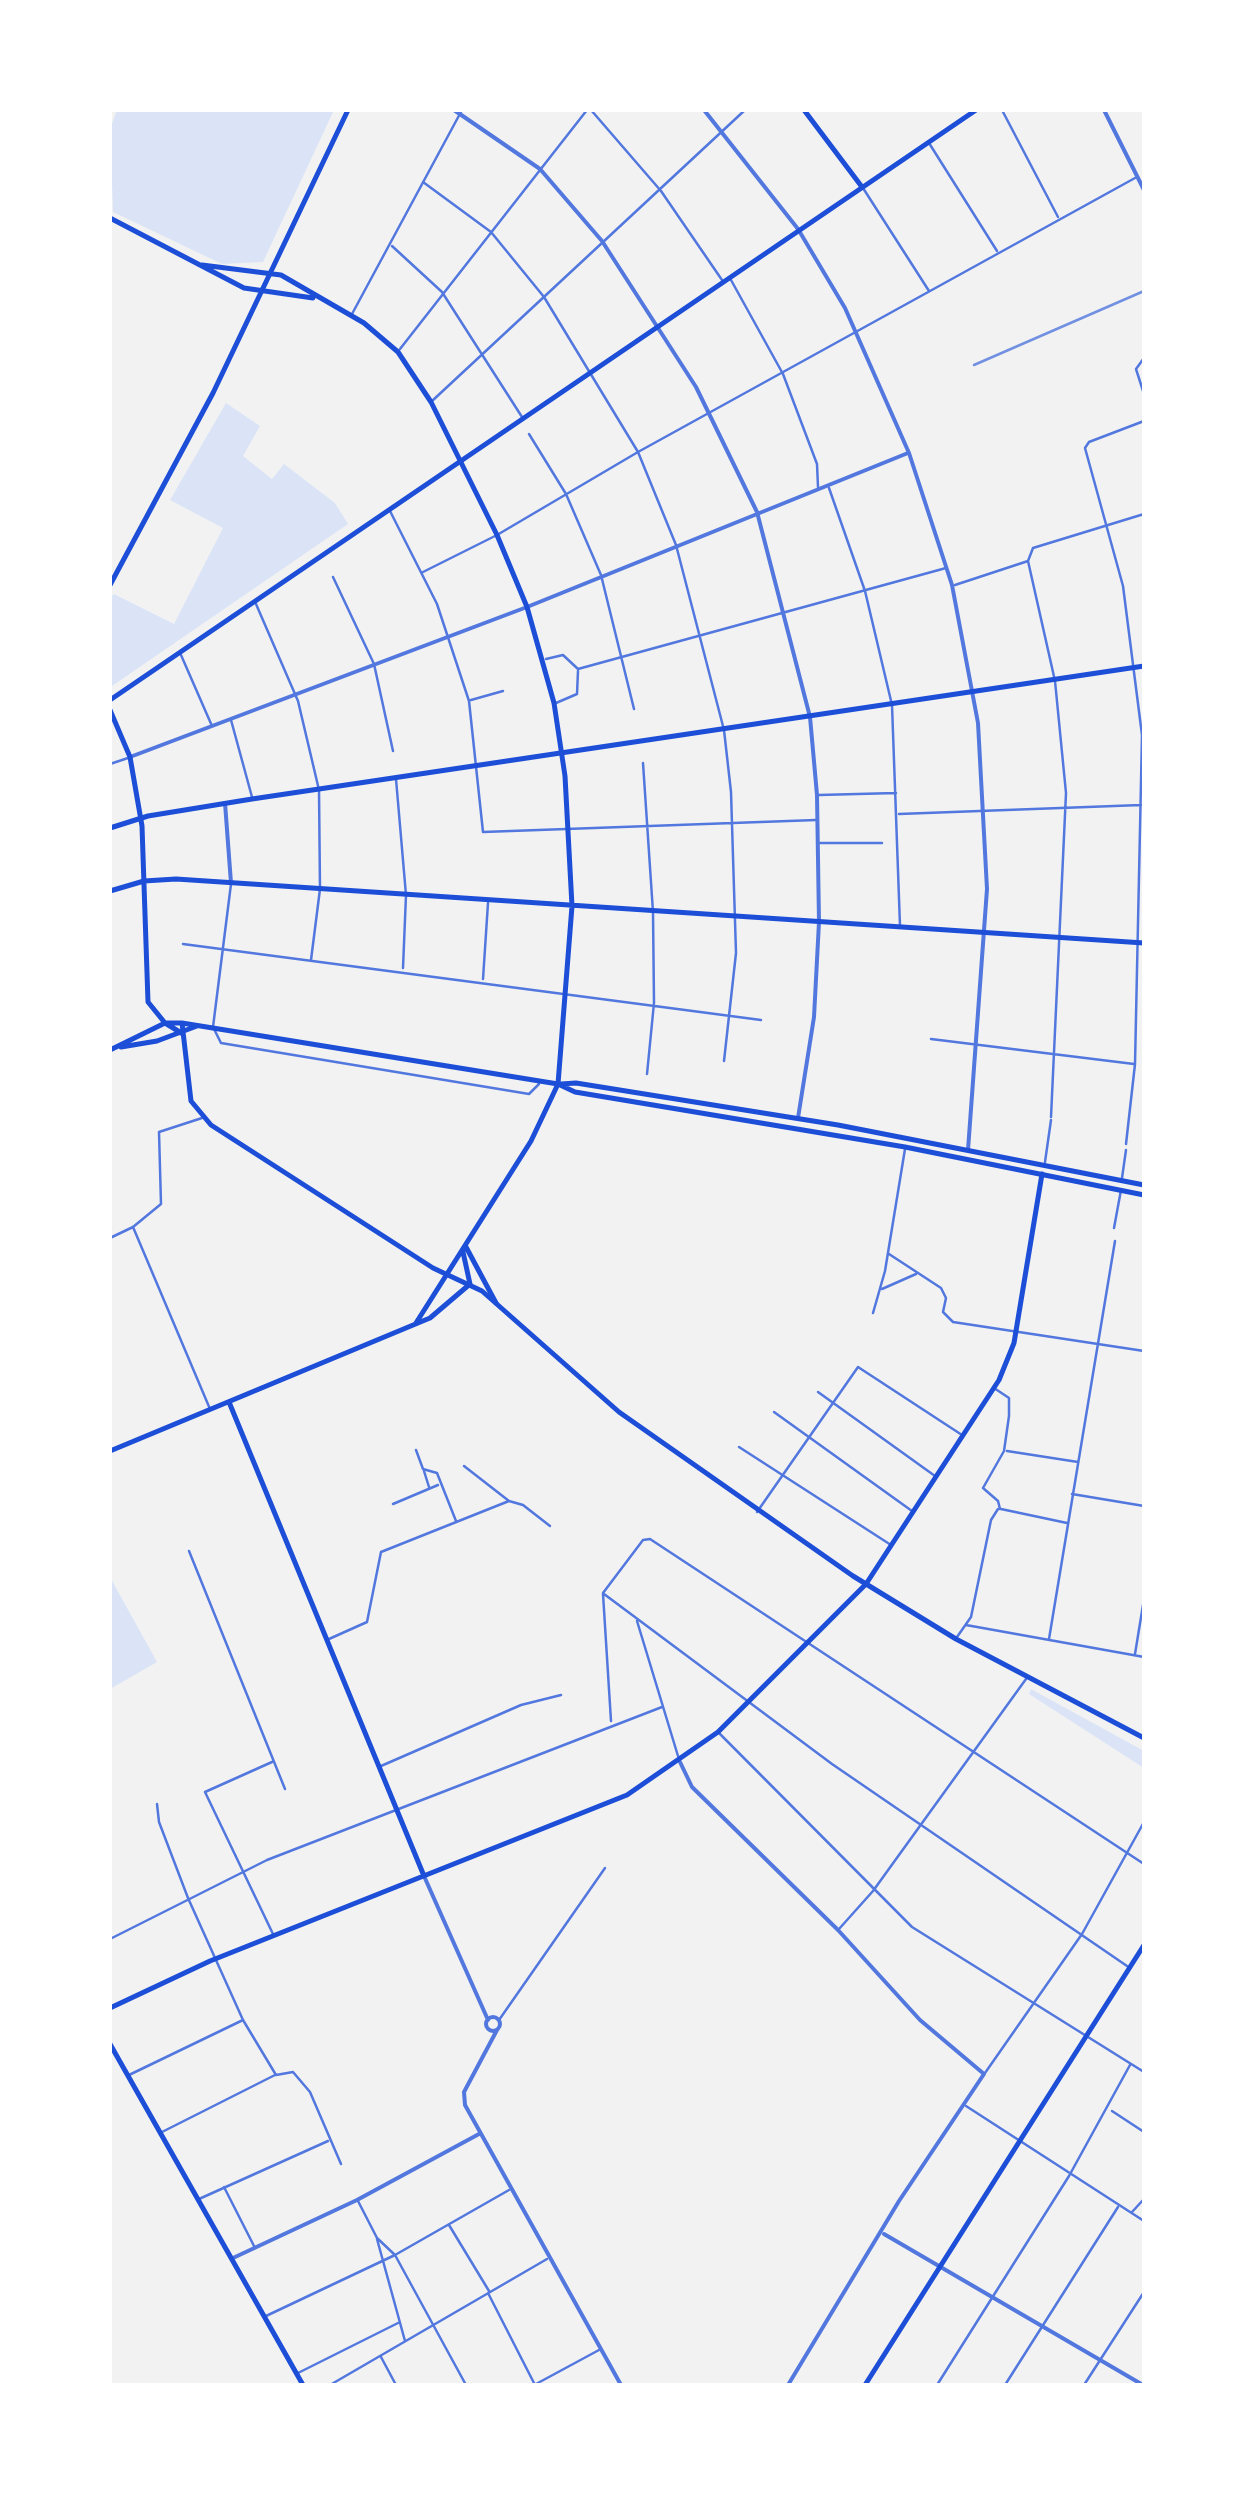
<!DOCTYPE html>
<html>
<head>
<meta charset="utf-8">
<style>
	body { margin:0 }
	#map { position:relative; width:1254px; height:2495px; overflow:hidden; background:#f2f2f2; font-family:"IBM Plex Sans",sans-serif }
	canvas { display:block }
	.frame { position:absolute; inset:0; border:112px solid #fff; pointer-events:none }
</style>
</head>
<body>
<div id="map">
<canvas width="1254" height="2495"></canvas>
<div class="frame"></div>
</div>
<script>
const g = document.querySelector('canvas').getContext('2d');
g.lineJoin = 'round';
function fillPath(path, color) { g.fillStyle = color; g.fill(path, 'evenodd'); }
const poly = rows => new Path2D(rows.map(r => 'M' + r).join(''));
function trace(path, color, width, dash) { g.strokeStyle = color; g.lineWidth = width; g.lineCap = dash ? 'butt' : 'round'; g.setLineDash(dash || []); g.stroke(path); }
fillPath(poly([
	[117,110,334,110,263,262,222,264,113,212,110,129],
	[226,403,260,426,243,456,272,479,284,464,335,503,348,524,112,686,110,598,114,594,174,624,223,528,170,500],
	[110,1577,157,1662,110,1689],
	[1031,1689,1144,1751,1144,1768,1029,1694]
]), '#dbe4f7');
trace(poly([
	[591,110,661,191,722,280],
	[1002,110,1058,217],
	[929,143,997,251],
	[423,182,491,232,544,297,638,452,676,545,724,730,731,792,736,953,724,1061],
	[863,188,929,291],
	[392,246,442,292,522,417],
	[731,280,783,374,817,464,818,487],
	[352,314,462,110],
	[400,349,587,110],
	[1144,358,1136,369,1144,394],
	[432,401,745,110],
	[529,434,566,494,601,575,634,709],
	[829,488,865,591,892,705,900,926],
	[390,511,437,604,469,701,483,832,816,820],
	[1028,561,1055,681,1066,793,1051,1117],
	[423,572,497,535,638,452,1135,178],
	[333,577,374,664,393,751],
	[955,585,1028,561,1033,548,1144,514],
	[256,604,298,701,319,790,320,889,311,960],
	[181,655,212,726],
	[546,659,563,655,578,669,946,568],
	[471,700,503,691],
	[556,703,577,694,578,671],
	[231,720,252,797],
	[643,763,653,912,654,1003,647,1074],
	[110,764,128,758],
	[396,779,406,895,403,968],
	[819,795,896,793],
	[899,814,1141,805],
	[820,843,882,843],
	[231,884,213,1027,221,1043,529,1094,539,1084],
	[183,944,761,1020],
	[483,979,488,903],
	[931,1039,1134,1064],
	[1126,1144,1135,1064,1142,735,1123,586,1085,448,1089,442,1144,421],
	[1045,1162,1051,1120],
	[1122,1178,1126,1150],
	[133,1227,210,1409],
	[1114,1228,1121,1190],
	[110,1238,133,1227,161,1204,159,1132,202,1118],
	[889,1254,941,1288,946,1298,943,1312,953,1322,1144,1351],
	[882,1289,916,1274],
	[873,1313,885,1271,905,1149],
	[994,1388,1009,1398,1009,1416,1004,1451,983,1488,998,1501,1000,1509],
	[818,1392,935,1476],
	[774,1412,912,1511],
	[739,1447,891,1545],
	[416,1450,423,1469,437,1473,456,1521],
	[1007,1451,1078,1462],
	[464,1466,509,1501],
	[424,1471,429,1487],
	[1072,1494,1144,1506],
	[393,1504,438,1485],
	[1001,1509,1067,1523],
	[757,1512,858,1367,962,1435],
	[189,1551,285,1789],
	[603,1593,643,1540,650,1539,1144,1864],
	[603,1594,611,1721],
	[604,1594,832,1764,1127,1966],
	[637,1621,678,1756],
	[966,1625,1144,1657],
	[957,1637,971,1617,991,1520,998,1509],
	[329,1639,367,1622,381,1552,509,1501,523,1505,550,1526],
	[1049,1639,1115,1241],
	[1135,1654,1144,1599],
	[718,1732,912,1927,1144,2072],
	[272,1762,205,1792,273,1934],
	[381,1766,521,1705,561,1695],
	[157,1804,159,1822,188,1898,243,2020,276,2075,293,2072,310,2092,341,2164],
	[839,1929,873,1891,1026,1679],
	[110,1939,267,1860,662,1707],
	[499,2020,605,1868],
	[985,2073,1082,1934,1144,1822],
	[129,2075,243,2020],
	[966,2106,1144,2221],
	[1112,2111,1144,2132],
	[162,2132,275,2075],
	[224,2187,254,2246],
	[199,2199,328,2141],
	[358,2201,377,2238,395,2255,466,2385],
	[1132,2212,1144,2199],
	[449,2225,489,2291],
	[377,2239,405,2341],
	[488,2293,535,2385],
	[266,2316,395,2255,509,2190],
	[381,2357,396,2385],
	[298,2373,398,2323],
	[536,2384,599,2350],
	[330,2385,547,2259],
	[937,2385,1069,2176,1130,2065],
	[1005,2385,1118,2207],
	[1084,2385,1144,2292]
]), '#5277de', 2.5);
trace(poly([
	[454,110,540,169,602,241,696,387,757,512,810,717,817,795,819,922,814,1017,798,1118],
	[704,110,798,229,845,308,909,453,952,585,978,723,987,889,968,1150],
	[1104,110,1144,190],
	[130,757,527,607,908,453],
	[225,803,231,883],
	[680,1762,692,1787,838,1930,920,2020,984,2074,899,2201,788,2385],
	[424,1876,488,2020],
	'486 2024a7 7 0 1 1 14 0a7 7 0 1 1-14 0Z',
	[497,2030,464,2092,465,2105,621,2385],
	[884,2234,1143,2385],
	[233,2258,357,2200,479,2134]
]), '#5277de', 4);
trace(poly([
	[804,110,862,187],
	[110,218,244,288,313,298],
	[202,265,281,275,364,323,398,352,431,402,497,535,527,607,554,703,565,776,572,906,558,1084,531,1141,416,1323],
	[110,585,213,393,348,110],
	[110,828,148,816,252,799,1144,666],
	[110,891,144,881,176,879,1144,943],
	[466,1247,496,1303],
	[229,1402,424,1876],
	[110,1451,430,1318,470,1284,463,1252],
	[110,2008,210,1961,627,1795,718,1732,866,1584,999,1380,1014,1343,1042,1174],
	[110,2044,303,2385],
	[865,2385,1144,1945]
]), '#1d4ed8', 5);
trace(poly([
	[110,700,976,110],
	[110,710,130,757,142,826,148,1002,165,1023,183,1034],
	[182,1023,191,1101,211,1125,433,1268,482,1291,619,1412,853,1576,956,1639,1144,1738],
	[121,1047,157,1041,197,1026],
	[110,1050,165,1023,182,1023,558,1084,575,1092,905,1147,1144,1195],
	[561,1084,576,1083,838,1125,1144,1185]
]), '#1d4ed8', 5);
trace(poly([
	[974,365,1144,291]
]), '#7290e2', 2.5);
</script>
</body>
</html>
